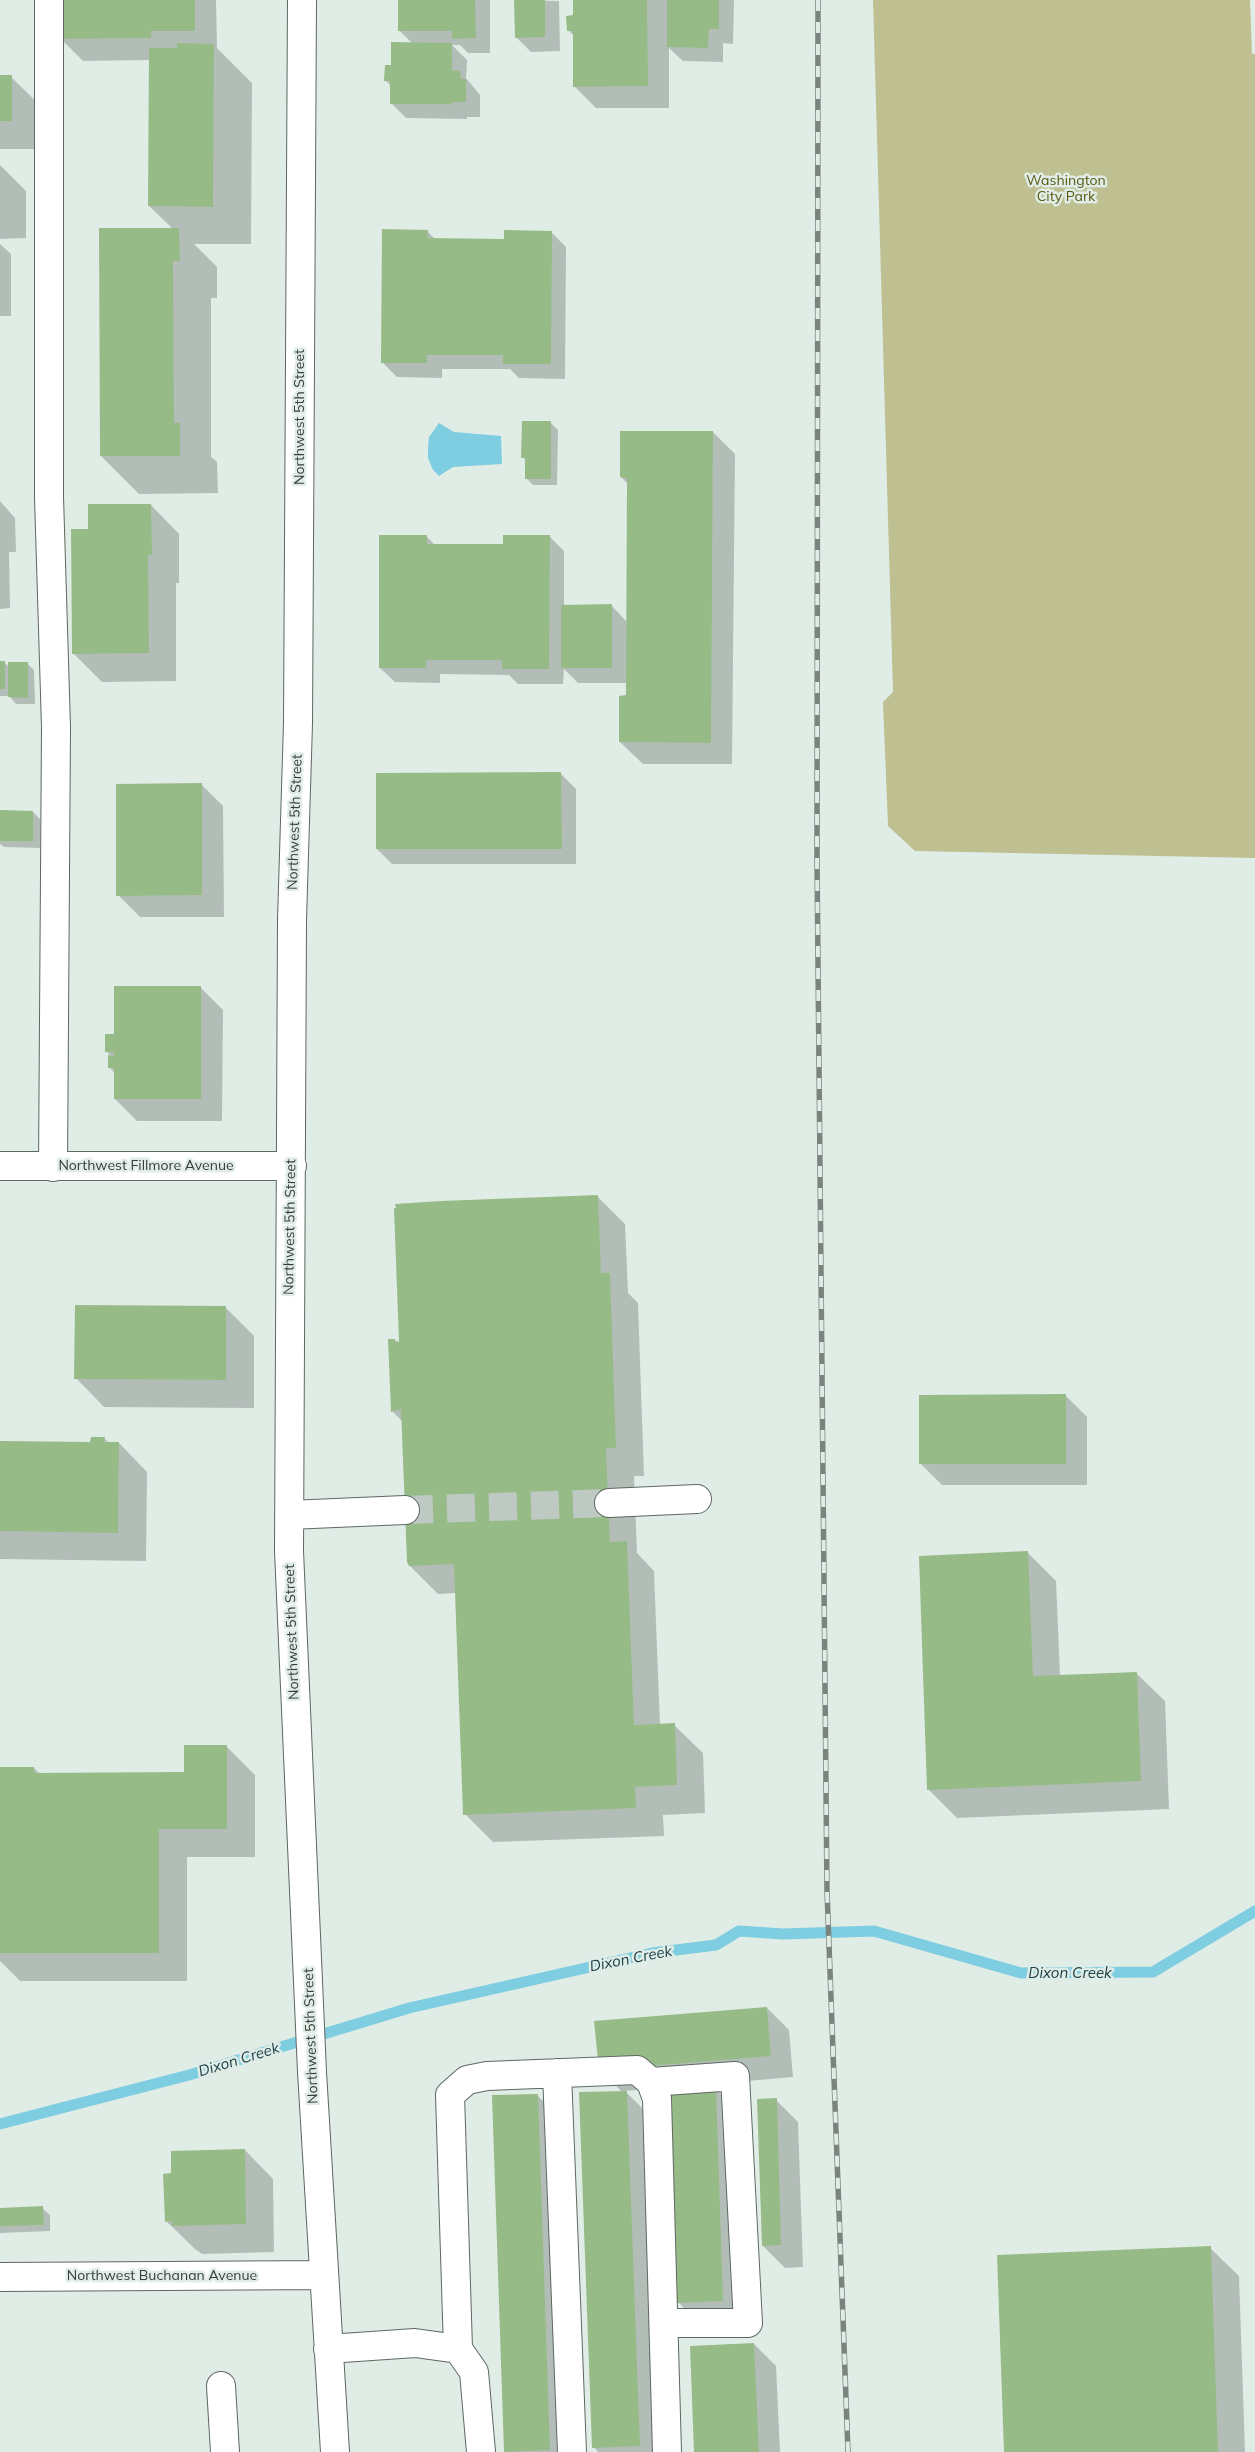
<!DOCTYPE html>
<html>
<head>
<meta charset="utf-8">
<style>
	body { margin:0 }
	canvas { display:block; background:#e0ece6 }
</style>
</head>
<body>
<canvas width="1255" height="2452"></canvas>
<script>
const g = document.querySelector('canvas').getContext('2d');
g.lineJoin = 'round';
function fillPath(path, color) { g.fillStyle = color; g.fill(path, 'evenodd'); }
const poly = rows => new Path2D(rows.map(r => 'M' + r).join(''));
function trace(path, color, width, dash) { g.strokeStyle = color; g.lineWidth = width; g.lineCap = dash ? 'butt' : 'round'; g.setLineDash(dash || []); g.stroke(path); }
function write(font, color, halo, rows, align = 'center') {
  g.font = font + ' Mulish,sans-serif'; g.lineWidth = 5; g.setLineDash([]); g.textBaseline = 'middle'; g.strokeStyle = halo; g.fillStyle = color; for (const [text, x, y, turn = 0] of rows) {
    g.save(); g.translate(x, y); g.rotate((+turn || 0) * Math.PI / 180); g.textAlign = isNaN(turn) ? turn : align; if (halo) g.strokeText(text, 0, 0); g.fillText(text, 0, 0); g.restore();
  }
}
fillPath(poly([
	[873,0,1250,0,1252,54,1255,54,1255,858,915,851,888,826,883,702,893,692]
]), '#bec092');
fillPath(poly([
	[439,423,454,432,501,436,502,464,453,467,439,476,433,470,428,458,428,448,429,437]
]), '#7ecde1');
fillPath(poly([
	[61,0,216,0,217,48,252,83,251,244,194,244,217,267,217,298,211,298,211,457,217,462,218,493,139,494,101,456,173,229,149,206,150,60,83,61,61,39],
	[399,0,490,0,490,53,468,53,460,45,452,45,467,60,466,78,480,95,480,117,467,117,467,119,406,118,391,103,391,86,386,81,392,66,413,44,399,30],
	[515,0,559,1,560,51,531,52,516,37],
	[574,0,734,0,733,44,723,43,723,62,683,61,669,48,669,108,596,108,574,86,574,36,568,30,574,16],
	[0,77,11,77,40,105,40,149,0,149],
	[0,165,26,191,26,238,0,239],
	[427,231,436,240,505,240,551,232,566,247,565,379,519,378,510,369,442,369,442,378,397,377,382,362],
	[0,244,11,254,11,316,0,316],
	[550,422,558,430,557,485,533,485,526,478,526,461,523,457],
	[713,432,735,454,732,764,643,764,620,742,627,683,578,683,564,669,563,684,518,684,509,675,440,674,440,683,395,682,380,668,426,536,435,545,505,545,549,536,564,551,564,606,612,606,627,622,628,484,621,477],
	[0,501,15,518,16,552,9,552,10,608,0,609],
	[151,505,179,534,179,583,176,583,176,681,102,682,74,654,89,530],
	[0,663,5,663,9,667,27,663,34,670,35,704,16,704,9,696,0,696],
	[561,774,576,789,576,864,392,864,377,849],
	[201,784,223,806,224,917,140,917,118,895],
	[0,811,33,812,40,819,40,848,4,847,0,844],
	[201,988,223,1010,222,1121,137,1121,115,1099,115,1073,109,1067,112,1057,106,1051,115,1035],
	[597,1196,625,1224,628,1293,638,1303,644,1476,634,1476,637,1553,654,1571,660,1725,674,1725,703,1753,705,1813,663,1815,664,1836,493,1842,465,1814,456,1593,438,1594,410,1566,403,1422,392,1411,395,1340,400,1343],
	[226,1308,254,1336,254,1408,104,1407,76,1378],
	[1065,1395,1087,1417,1087,1485,942,1485,920,1463],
	[104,1438,109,1443,119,1443,147,1472,146,1561,0,1559,0,1442,92,1443],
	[1028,1553,1056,1581,1060,1676,1136,1673,1165,1701,1169,1809,957,1818,928,1789],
	[226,1746,255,1775,255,1857,187,1857,187,1981,20,1981,0,1961,0,1768,34,1768,40,1774,186,1774],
	[767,2008,789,2030,793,2077,680,2087,715,2088,737,2110,745,2322,700,2324,678,2302,671,2087,625,2091,648,2114,661,2452,598,2452,594,2447,622,2092,600,2069],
	[537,2095,559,2117,571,2452,505,2452],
	[776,2100,798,2122,803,2267,785,2268,763,2246],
	[245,2150,273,2179,274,2252,202,2254,195,2249,166,2221,172,2175],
	[42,2208,50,2215,50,2231,0,2233,0,2209],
	[1210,2248,1239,2276,1245,2452,1005,2452],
	[754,2344,776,2366,780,2452,695,2452]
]), '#0003');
trace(poly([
	[0,2124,189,2075,409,2008,652,1953,716,1945,739,1931,783,1934,874,1931,1021,1973,1153,1972,1255,1911]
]), '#7ecde1', 11);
fillPath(poly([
	[59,0,195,0,195,31,151,31,151,38,60,39],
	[398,0,475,0,476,38,452,39,452,31,398,31],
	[514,0,545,0,545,37,515,38],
	[573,0,647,0,648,86,573,87,573,31,567,31,566,16,573,15],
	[667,0,719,0,719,29,709,29,708,48,667,47],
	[391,42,452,43,452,70,460,71,461,79,466,79,466,102,452,102,452,104,390,104,390,81,384,81,385,65,391,65],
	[177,43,214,44,213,207,148,206,149,48,177,48],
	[0,75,12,75,12,121,0,121],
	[99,228,179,228,180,261,173,261,174,423,180,423,180,456,100,456],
	[382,229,428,230,427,238,504,239,504,230,552,231,551,364,503,364,503,355,427,355,427,363,381,363],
	[522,421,551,421,551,479,525,479,525,458,521,458],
	[620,431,713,431,711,743,619,742,619,696,626,695,627,478,620,477],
	[88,504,151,504,152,555,148,555,149,653,72,654,71,529,88,529],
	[379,535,427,535,427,544,503,544,503,535,550,535,549,669,502,669,502,660,426,660,426,668,379,668],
	[612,604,612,668,561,668,561,605],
	[0,661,5,661,5,689,0,689],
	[8,662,28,662,28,698,8,697],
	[561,772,562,849,376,849,376,773],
	[202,783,202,895,116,896,116,784],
	[0,810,33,811,33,841,0,841],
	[114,986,201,986,201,1099,114,1099,114,1068,108,1068,108,1055,114,1056,114,1052,105,1052,105,1034,114,1034],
	[598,1195,601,1273,610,1273,616,1448,606,1448,610,1542,627,1541,634,1725,675,1723,677,1785,635,1787,636,1808,463,1815,454,1564,409,1566,407,1562,401,1409,391,1412,388,1339,395,1339,395,1342,399,1342,394,1208,396,1208,395,1204,441,1201],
	[75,1305,226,1306,226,1380,74,1379],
	[1066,1394,1066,1464,919,1464,919,1395],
	[91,1437,105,1437,104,1442,119,1442,118,1533,0,1531,0,1441,90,1442],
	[1028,1551,1033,1676,1137,1672,1141,1781,927,1790,919,1556],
	[184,1745,227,1745,227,1829,159,1829,159,1953,0,1953,0,1767,34,1767,34,1773,184,1772],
	[767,2007,771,2056,599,2070,594,2021],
	[716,2086,723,2301,677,2303,669,2088],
	[627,2091,640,2446,592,2448,579,2092],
	[538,2094,550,2450,504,2452,492,2095],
	[777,2098,781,2245,762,2246,757,2099],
	[245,2149,246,2224,172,2226,172,2221,165,2222,163,2174,171,2173,171,2151],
	[43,2206,44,2225,0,2226,0,2208],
	[1211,2246,1218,2452,1004,2452,997,2255],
	[754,2343,759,2452,694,2452,690,2346]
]), '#97bb86');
trace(poly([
	[405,1510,609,1503]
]), '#bec9c4', 28, [28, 14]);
const minor = poly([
	[49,0,49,497,56,727,53,1167],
	[302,0,298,723,292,920,289,1551,312,2072,335,2452],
	[0,1166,292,1166],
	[609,1503,697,1499],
	[289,1515,405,1510],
	[557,2073,572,2452],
	[651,2082,735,2076,748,2323,664,2323],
	[0,2277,324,2275],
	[328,2349,415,2343,458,2349],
	[221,2386,225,2452],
	[481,2452,474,2372,458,2349,450,2095,467,2080,487,2076,637,2070,651,2082,657,2099,667,2452]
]);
trace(minor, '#5e6862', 30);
trace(minor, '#fff', 28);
const rail = poly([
	[818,0,817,859,827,1891,848,2452]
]);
trace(rail, '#7b837e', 5.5);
trace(rail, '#e0ece6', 4, [11]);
write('14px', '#5a5911', '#e0ece6', [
	["Washington",1066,181],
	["City Park",1066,197]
]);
write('14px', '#383d3a', '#e0ece6', [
	["Northwest 5th Street",300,417,-90],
	["Northwest 5th Street",295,822,-88],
	["Northwest Fillmore Avenue",146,1166],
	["Northwest 5th Street",290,1227,-89],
	["Northwest 5th Street",292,1632,-92],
	["Northwest 5th Street",311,2036,-92],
	["Northwest Buchanan Avenue",162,2276]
]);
write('italic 15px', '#1b414a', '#e0ece6', [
	["Dixon Creek",631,1959,-11],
	["Dixon Creek",1070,1973],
	["Dixon Creek",239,2060,-17]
]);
</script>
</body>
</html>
